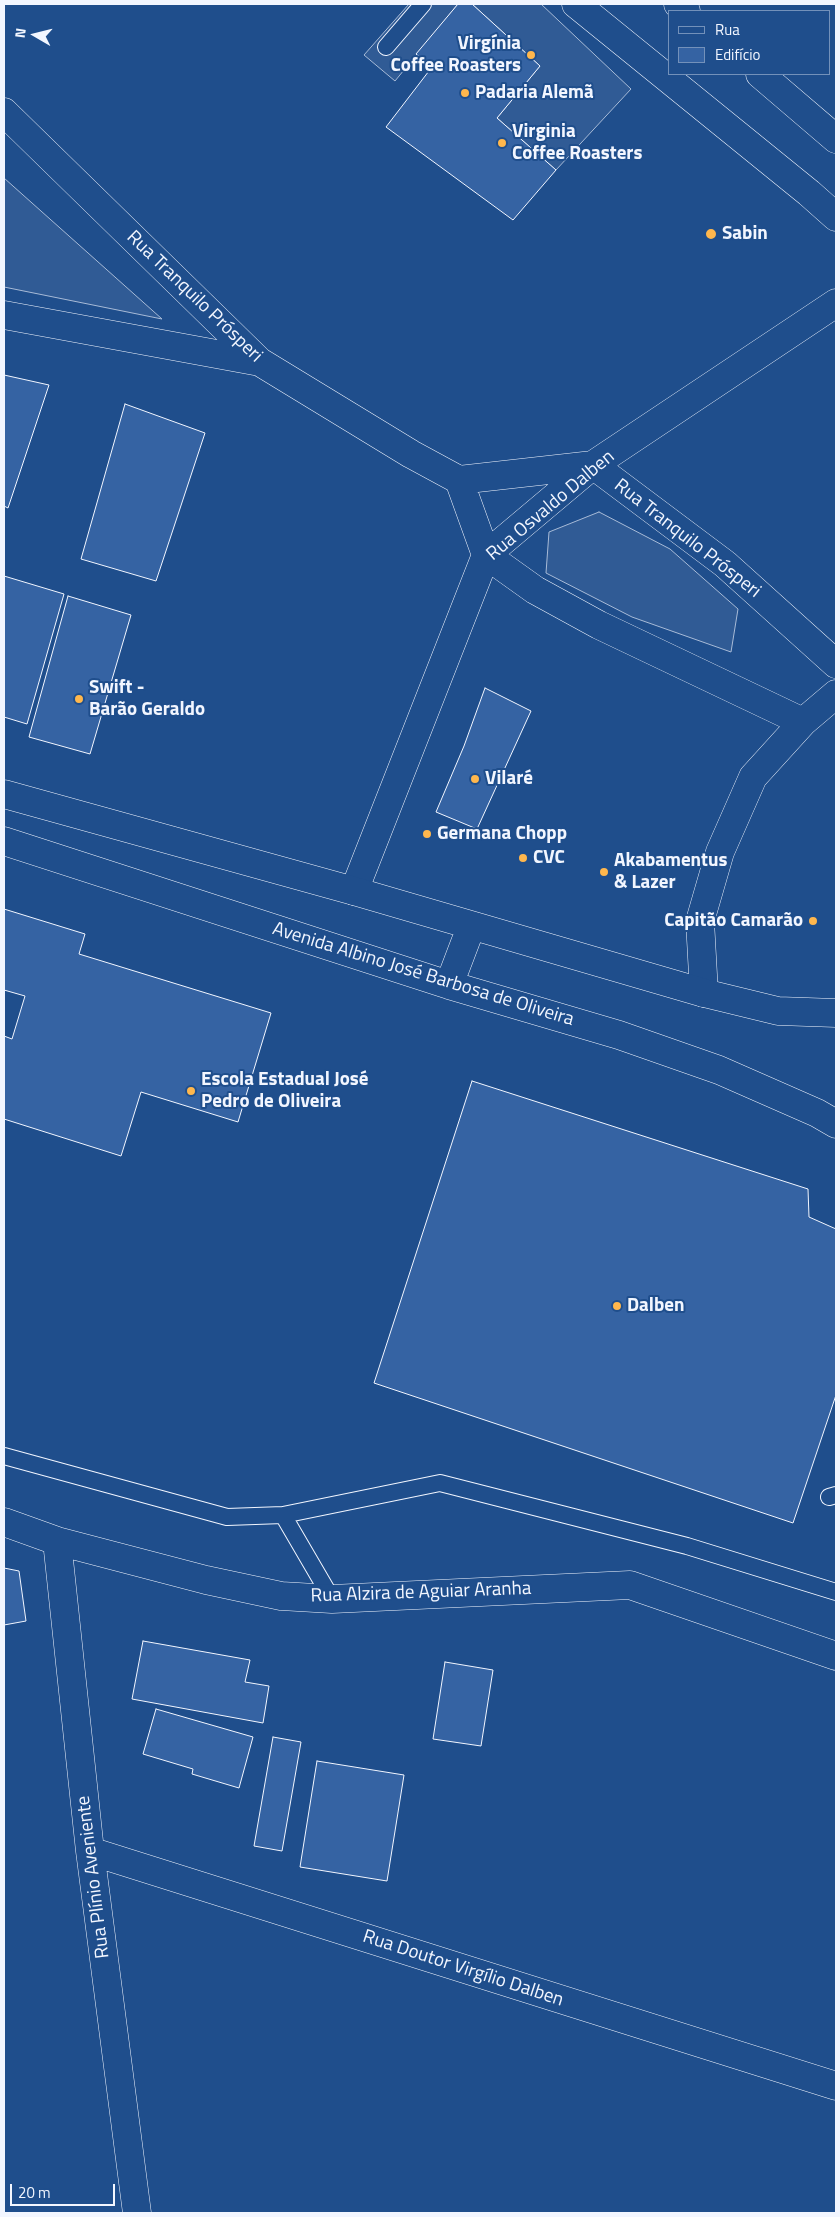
<!DOCTYPE html>
<html>
<head>
<meta charset="utf-8">
<style>
	body { margin:0 }
	#map { position:relative; width:840px; height:2217px; overflow:hidden; background:#1f4e8c; font-family:"Titillium Web",sans-serif }
	canvas { display:block }
	.frame { position:absolute; inset:0; border:5px solid #f2f6ff; pointer-events:none }
	.legend { position:absolute; left:668px; top:10px; width:162px; height:65px; box-sizing:border-box; background:#1f4e8c; border:1px solid #7391ba; margin:0; padding:6px 9px; list-style:none; font-size:15px; color:#f2f6ff }
	.legend li { display:flex; align-items:center; gap:10px; height:25px }
	.legend b { width:25px; border:1px solid #7391ba }
	.north { position:absolute; left:10px; top:10px; width:50px; height:50px; -webkit-text-stroke:4px #1f4e8c; paint-order:stroke; rotate:278deg; font-size:14px; font-weight:700; line-height:20px; text-align:center; color:#f2f6ff }
	.north::after { content:''; display:block; margin:auto; width:18px; height:22px; background:#f2f6ff; clip-path:polygon(50% 0,100% 100%,50% 72%,0 100%) }
	.scale { position:absolute; left:10px; top:2184px; width:105px; height:22px; box-sizing:border-box; border:2px solid #f2f6ff; border-top:0; padding-left:6px; font-size:15px; line-height:18px; white-space:nowrap; color:#f2f6ff; -webkit-text-stroke:4px #1f4e8c; paint-order:stroke }
</style>
</head>
<body>
<div id="map">
<canvas width="840" height="2217"></canvas>
<div class="frame"></div>
<ul class="legend">
<li><b style="height:6px;background:#1f4e8c"></b>Rua</li>
<li><b style="height:14px;background:#3563a3"></b>Edifício</li>
</ul>
<div class="north">N</div>
<div class="scale">20 m</div>
</div>
<script>
const g = document.querySelector('canvas').getContext('2d');
g.lineJoin = 'round';
function fillPath(path, color) { g.fillStyle = color; g.fill(path, 'evenodd'); }
const poly = rows => new Path2D(rows.map(r => 'M' + r).join(''));
function trace(path, color, width, dash) { g.strokeStyle = color; g.lineWidth = width; g.lineCap = dash ? 'butt' : 'round'; g.setLineDash(dash || []); g.stroke(path); }
function write(font, color, halo, rows, align = 'center') {
  g.font = font + ' "Titillium Web",sans-serif'; g.lineWidth = 4; g.setLineDash([]); g.textBaseline = 'middle'; g.strokeStyle = halo; g.fillStyle = color; for (const [text, x, y, turn = 0] of rows) {
    g.save(); g.translate(x, y); g.rotate((+turn || 0) * Math.PI / 180); g.textAlign = isNaN(turn) ? turn : align; if (halo) g.strokeText(text, 0, 0); g.fillText(text, 0, 0); g.restore();
  }
}
const built = poly([
	[409,4,458,4,395,81,364,55,409,4],
	[472,4,541,4,631,89,556,170,497,118,540,66,472,4],
	[4,178,162,319,4,287,4,178],
	[599,512,670,549,738,609,731,652,632,617,546,573,549,532,599,512]
]);
fillPath(built, '#305b95');
trace(built, '#a8bbd7', 1);
const building = poly([
	[458,4,472,4,540,66,497,118,556,170,513,220,386,127,432,67,416,54,458,4],
	[4,375,49,385,8,508,4,506,4,375],
	[125,404,205,433,156,581,81,559,125,404],
	[4,576,64,594,27,724,4,717,4,576],
	[68,596,131,615,90,754,29,737,68,596],
	[485,688,531,711,477,829,436,812,464,746,485,688],
	[4,909,85,934,79,954,271,1013,238,1122,141,1092,121,1156,4,1119,4,1036,12,1039,25,996,4,990,4,909],
	[472,1081,808,1189,809,1217,836,1229,836,1395,793,1523,374,1383,472,1081],
	[4,1568,19,1571,26,1621,4,1625,4,1568],
	[143,1641,250,1660,245,1682,269,1686,263,1723,132,1699,143,1641],
	[445,1662,493,1670,481,1746,433,1739,445,1662],
	[156,1709,253,1737,239,1788,192,1774,193,1769,143,1754,156,1709],
	[273,1737,301,1742,282,1851,254,1846,273,1737],
	[317,1761,404,1775,387,1881,300,1867,317,1761]
]);
fillPath(building, '#3563a3');
trace(building, '#f2f6ff', 1);
const lane = poly([
	[386,47,423,4],
	[4,1456,227,1517,283,1515,440,1483,687,1546,836,1592],
	[829,1497,836,1495],
	[283,1515,332,1599]
]);
const street = poly([
	[4,112,260,362,411,454,459,480,593,465,725,564,836,664],
	[4,315,260,362],
	[459,480,486,555,535,590,599,625,803,722],
	[354,891,486,555,593,465,836,303],
	[704,993,700,921,720,852,753,777,803,722,836,694],
	[4,1522,57,1541,206,1580,281,1596,332,1599,630,1585,836,1656],
	[57,1541,90,1851,137,2213],
	[90,1851,836,2086]
]);
const secondary = poly([
	[576,4,809,193,836,217],
	[678,4,686,11],
	[760,74,836,139]
]);
const primary = poly([
	[4,794,354,891,704,993,778,1011,836,1013],
	[4,841,449,985,619,1035,719,1070,817,1113,836,1124],
	[449,985,471,927]
]);
trace(lane, '#f2f6ff', 18);
trace(street, '#f2f6ff', 29);
trace(secondary, '#f2f6ff', 29);
trace(primary, '#f2f6ff', 29);
trace(lane, '#1f4e8c', 16);
trace(street, '#1f4e8c', 28);
trace(secondary, '#1f4e8c', 28);
trace(primary, '#1f4e8c', 28);
for (const [x, y, r, color] of [
	[531,55,5,"#ffb74d"],
	[465,93,5,"#ffb74d"],
	[502,143,5,"#ffb74d"],
	[711,234,6,"#ffb74d"],
	[79,699,5,"#ffb74d"],
	[475,779,5,"#ffb74d"],
	[427,834,5,"#ffb74d"],
	[523,858,5,"#ffb74d"],
	[604,872,5,"#ffb74d"],
	[813,921,5,"#ffb74d"],
	[191,1091,5,"#ffb74d"],
	[617,1306,5,"#ffb74d"]
]) { const dot = new Path2D(); dot.arc(x, y, r, 0, 2 * Math.PI); g.fillStyle = color; g.fill(dot); trace(dot, '#1f4e8c', 2); }
write('bold 19px', '#f2f6ff', '#1f4e8c', [
	["Virgínia",521,44,"right"],
	["Coffee Roasters",521,66,"right"],
	["Padaria Alemã",475,93],
	["Virginia",512,132],
	["Coffee Roasters",512,154],
	["Sabin",722,234],
	["Swift -",89,688],
	["Barão Geraldo",89,710],
	["Vilaré",485,779],
	["Germana Chopp",437,834],
	["CVC",533,858],
	["Akabamentus",614,861],
	["& Lazer",614,883],
	["Capitão Camarão",803,921,"right"],
	["Escola Estadual José",201,1080],
	["Pedro de Oliveira",201,1102],
	["Dalben",627,1306]
], 'left');
write('19px', '#f2f6ff', '#1f4e8c', [
	["Rua Tranquilo Prósperi",194,297,44],
	["Rua Osvaldo Dalben",551,506,-40],
	["Rua Tranquilo Prósperi",687,539,38],
	["Avenida Albino José Barbosa de Oliveira",423,975,17],
	["Rua Alzira de Aguiar Aranha",421,1593,-2],
	["Rua Plínio Aveniente",94,1877,-97],
	["Rua Doutor Virgílio Dalben",463,1969,18]
]);
</script>
</body>
</html>
